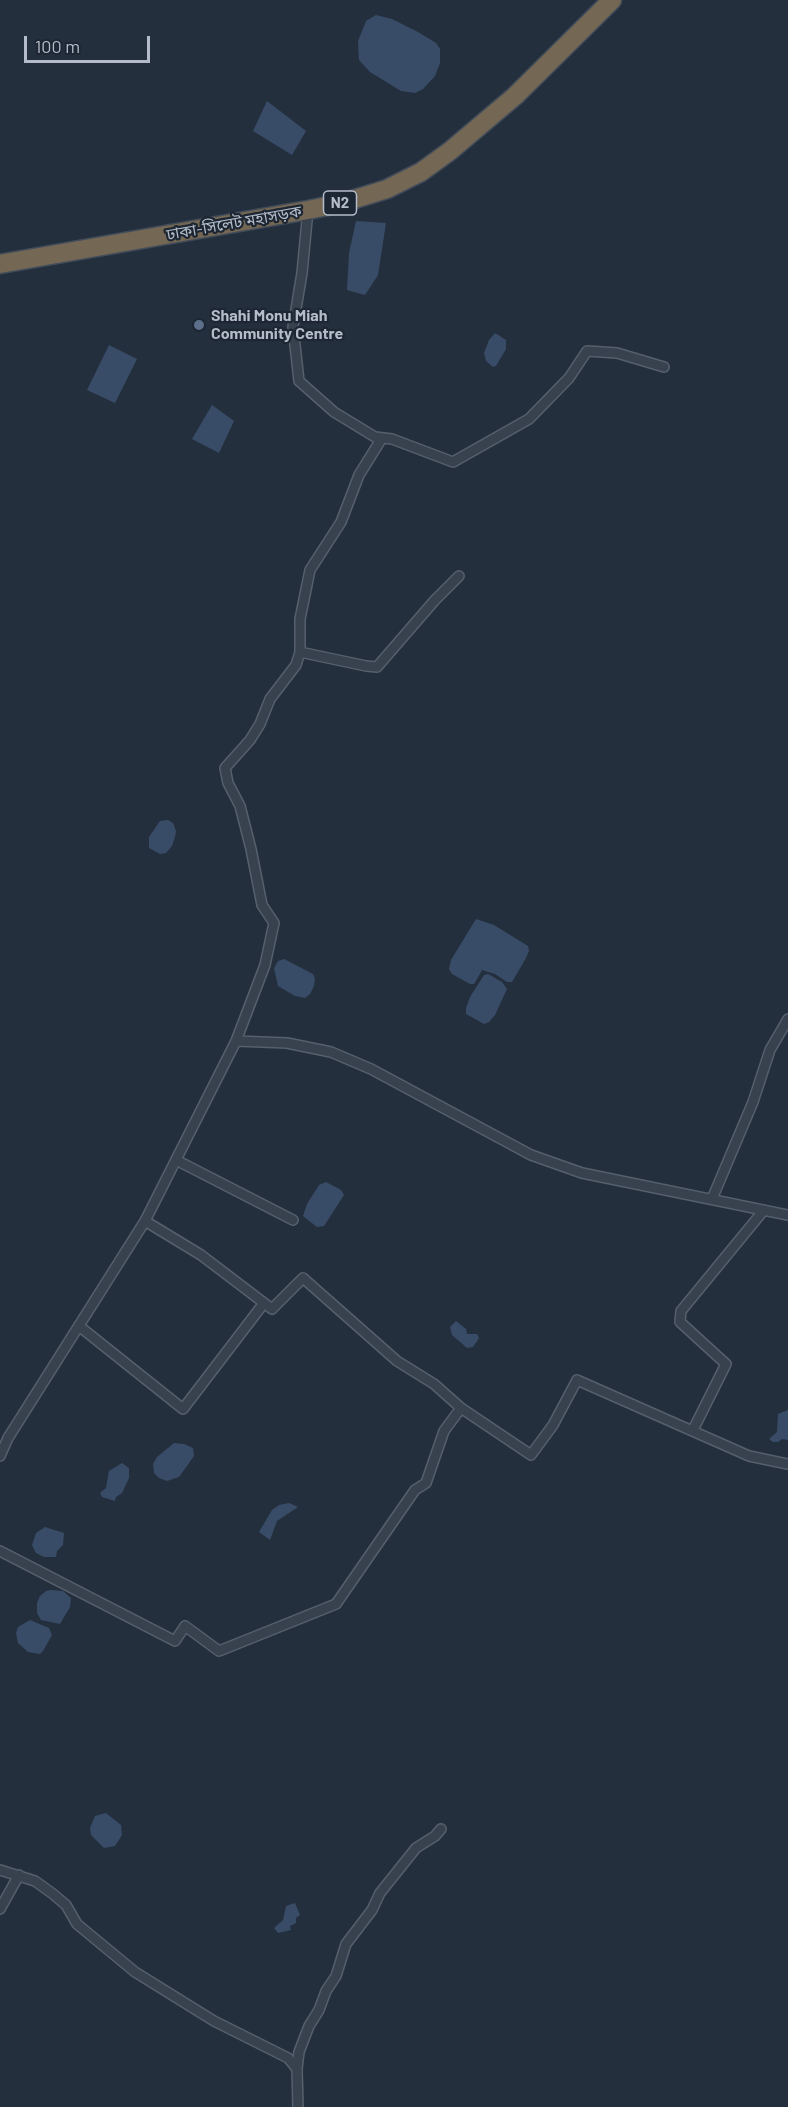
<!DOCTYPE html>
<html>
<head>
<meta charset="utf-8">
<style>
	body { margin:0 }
	#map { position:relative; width:788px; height:2107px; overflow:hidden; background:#242f3e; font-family:Barlow,sans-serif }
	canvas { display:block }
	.scale { position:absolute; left:24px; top:36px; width:126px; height:27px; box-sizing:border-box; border:3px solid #b4bcc9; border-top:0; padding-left:8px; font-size:18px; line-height:21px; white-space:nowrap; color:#b4bcc9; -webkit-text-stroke:4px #1d2633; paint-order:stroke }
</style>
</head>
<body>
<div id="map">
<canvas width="788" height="2107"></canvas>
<div class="scale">100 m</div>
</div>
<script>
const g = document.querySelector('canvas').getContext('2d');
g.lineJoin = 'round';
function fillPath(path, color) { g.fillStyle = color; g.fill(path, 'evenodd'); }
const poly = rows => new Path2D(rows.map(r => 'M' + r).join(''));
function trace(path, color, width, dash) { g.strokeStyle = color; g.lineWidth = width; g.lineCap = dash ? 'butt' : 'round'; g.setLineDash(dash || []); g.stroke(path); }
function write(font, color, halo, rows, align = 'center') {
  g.font = font + ' Barlow,"Noto Sans Bengali",sans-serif'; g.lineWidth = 4.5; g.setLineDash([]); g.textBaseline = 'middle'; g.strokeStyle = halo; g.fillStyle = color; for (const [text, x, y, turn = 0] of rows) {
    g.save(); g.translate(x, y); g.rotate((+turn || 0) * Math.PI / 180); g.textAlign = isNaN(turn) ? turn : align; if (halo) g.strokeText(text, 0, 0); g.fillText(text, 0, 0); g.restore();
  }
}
fillPath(poly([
	[376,15,392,19,418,32,436,43,440,49,440,63,435,76,423,89,415,93,401,91,370,72,359,60,358,41,366,21],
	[267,101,306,131,292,155,253,131],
	[356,221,386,223,378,275,365,295,347,290,349,253],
	[495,333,506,340,506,349,496,366,493,367,486,361,484,353,489,340],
	[109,345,137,359,115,403,87,390],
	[212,405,234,421,219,453,192,439],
	[168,820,173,823,176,831,175,837,172,846,166,853,160,854,149,848,149,837,160,821],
	[476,919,494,925,528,946,529,951,526,958,512,982,507,982,495,974,482,970,476,981,474,984,470,984,452,974,449,969,451,960],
	[284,959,313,974,315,979,314,986,310,994,305,998,295,996,278,986,274,968,278,961],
	[488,974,502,982,507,989,495,1015,489,1022,484,1024,466,1014,466,1008,470,997,484,975],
	[326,1182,341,1190,344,1195,324,1226,317,1227,303,1216,307,1204,319,1185],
	[456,1321,466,1329,467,1334,477,1334,479,1338,473,1347,467,1348,452,1335,450,1327],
	[788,1410,788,1440,782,1439,778,1442,773,1442,769,1439,777,1432,778,1414],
	[174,1443,184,1444,193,1448,194,1456,179,1477,167,1481,159,1478,154,1473,153,1464,157,1457],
	[122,1463,129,1468,129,1478,122,1493,116,1497,115,1501,102,1497,100,1493,106,1488,109,1471],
	[289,1503,298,1507,277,1521,270,1540,259,1532,272,1510,279,1505],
	[45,1527,64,1533,63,1545,57,1551,56,1557,44,1557,36,1553,32,1545,36,1533],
	[51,1590,63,1591,71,1598,70,1607,60,1624,41,1620,37,1613,37,1603,40,1596,46,1591],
	[30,1620,49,1628,52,1635,43,1651,40,1654,28,1652,18,1643,16,1633,18,1627],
	[106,1813,121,1825,122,1835,115,1846,104,1848,91,1835,90,1828,95,1816],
	[295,1903,300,1915,296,1918,296,1923,290,1926,291,1930,278,1933,274,1928,283,1920,286,1906]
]), '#394c67');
const street = poly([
	[308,210,302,273,293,327,299,381,334,412,375,437,392,439,453,462,529,419,569,378,587,351,617,353,664,367],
	[300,652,366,666,377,667,435,600,459,576],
	[236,1041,287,1043,331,1052,371,1069,531,1155,582,1173,788,1215],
	[176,1160,293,1220],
	[712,1199,753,1102,770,1050,788,1019],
	[145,1221,201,1255,272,1309,303,1278,397,1361,434,1384,461,1408,531,1455,553,1425,577,1380,749,1456,788,1464],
	[79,1326,183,1409,264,1303],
	[693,1430,726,1364,680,1322,681,1311,764,1210],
	[0,1456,8,1438,145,1221,236,1041,265,965,274,923,262,905,251,849,240,806,228,783,225,768,250,740,260,724,270,699,296,665,300,652,300,619,310,570,341,522,359,475,382,438],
	[0,1551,175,1641,185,1626,219,1651,336,1604,415,1490,426,1483,444,1431,461,1408],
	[0,1870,35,1881,53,1894,66,1905,77,1924,135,1972,214,2021,288,2058,297,2069,298,2107],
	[0,1909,19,1875],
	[297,2069,299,2052,309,2026,319,2010,326,1991,336,1976,346,1944,372,1910,380,1893,416,1848,435,1836,441,1829]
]);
const highway = poly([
	[0,264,308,210,342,203,387,189,421,172,450,151,515,96,612,0]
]);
trace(street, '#565f6c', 12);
trace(highway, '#434c59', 21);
trace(street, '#38414e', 9);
trace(highway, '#746855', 18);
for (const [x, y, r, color] of [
	[199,325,6,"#5c6f8a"]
]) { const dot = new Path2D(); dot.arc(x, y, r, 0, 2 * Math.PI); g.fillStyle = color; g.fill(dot); trace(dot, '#1d2633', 2); }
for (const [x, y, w] of [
	[340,203,33]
]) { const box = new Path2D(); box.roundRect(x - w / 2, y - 12, w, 24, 4.5); g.fillStyle = '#1d2633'; g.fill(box); trace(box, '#b4bcc9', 1.5); }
write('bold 15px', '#b4bcc9', null, [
	["N2",340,203]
]);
write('16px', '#b4bcc9', '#1d2633', [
	["ঢাকা-সিলেট মহাসড়ক",234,223,-10]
]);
write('bold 16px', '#b4bcc9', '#1d2633', [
	["Shahi Monu Miah",211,316],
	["Community Centre",211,334]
], 'left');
</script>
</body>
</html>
